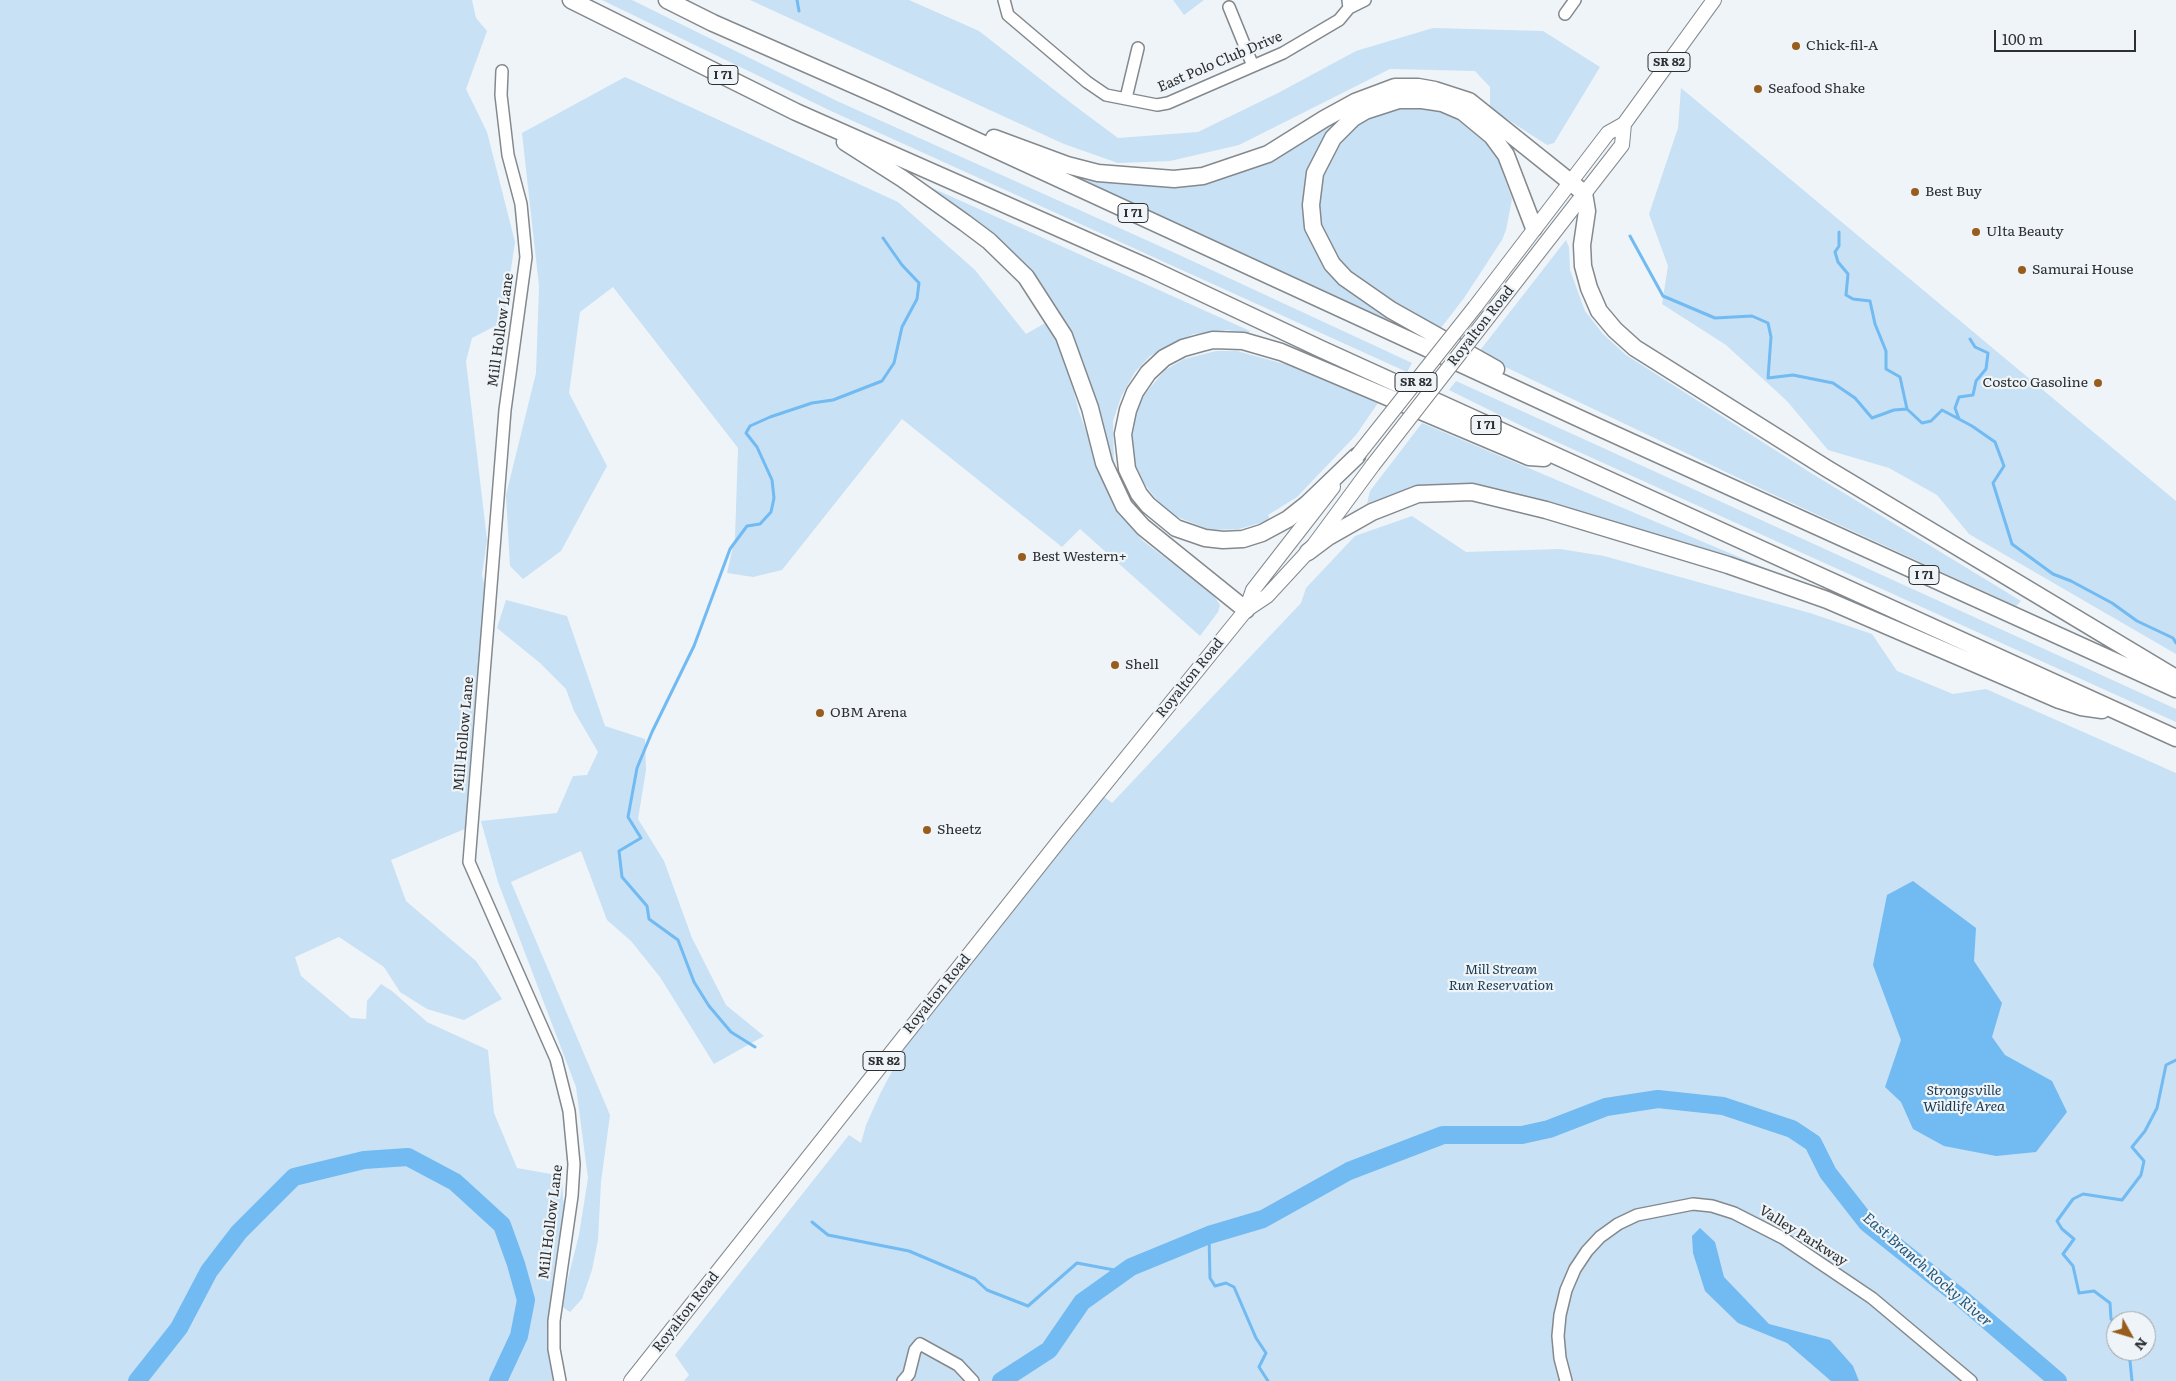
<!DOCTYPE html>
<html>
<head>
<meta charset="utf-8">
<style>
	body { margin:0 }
	#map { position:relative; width:2176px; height:1381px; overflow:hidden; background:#eef4f8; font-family:Literata,serif }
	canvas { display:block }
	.north { position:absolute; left:2106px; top:1311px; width:50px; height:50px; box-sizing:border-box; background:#eef4f8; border:1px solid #a1a5a8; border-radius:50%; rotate:129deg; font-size:14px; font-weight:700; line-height:20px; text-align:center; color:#2d2f31 }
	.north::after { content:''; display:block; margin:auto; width:18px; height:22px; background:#985d1d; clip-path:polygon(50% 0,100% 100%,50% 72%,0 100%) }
	.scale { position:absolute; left:1994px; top:30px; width:142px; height:22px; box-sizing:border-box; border:2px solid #2d2f31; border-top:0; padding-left:6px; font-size:15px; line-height:18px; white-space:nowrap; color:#2d2f31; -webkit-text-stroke:4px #eef4f8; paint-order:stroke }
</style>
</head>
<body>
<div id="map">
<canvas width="2176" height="1381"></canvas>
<div class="north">N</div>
<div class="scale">100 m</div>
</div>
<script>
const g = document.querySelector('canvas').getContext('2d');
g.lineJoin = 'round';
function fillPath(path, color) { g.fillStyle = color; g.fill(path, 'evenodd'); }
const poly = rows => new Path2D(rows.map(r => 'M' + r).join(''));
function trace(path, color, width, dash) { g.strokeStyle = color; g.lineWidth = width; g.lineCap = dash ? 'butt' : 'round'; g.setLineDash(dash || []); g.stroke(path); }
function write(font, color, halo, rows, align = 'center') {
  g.font = font + ' Literata,serif'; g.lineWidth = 4.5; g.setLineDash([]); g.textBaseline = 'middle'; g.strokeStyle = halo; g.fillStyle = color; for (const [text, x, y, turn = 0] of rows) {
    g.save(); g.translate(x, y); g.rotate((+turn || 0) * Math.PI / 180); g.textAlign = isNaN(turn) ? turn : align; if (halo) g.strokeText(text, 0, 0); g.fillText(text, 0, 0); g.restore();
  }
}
fillPath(poly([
	[0,0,472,0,476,18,487,31,466,89,487,132,515,242,503,322,472,338,466,361,487,540,482,575,490,608,474,825,391,860,406,901,476,961,502,999,464,1020,427,1009,400,992,384,967,339,937,295,957,301,976,351,1018,366,1019,367,1001,381,984,392,991,427,1022,488,1050,494,1113,517,1168,562,1176,563,1201,568,1198,551,1332,559,1381,0,1381],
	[602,0,632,0,837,101,1175,253,1412,363,1407,372,831,111],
	[750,0,909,0,979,31,1071,103,1118,138,1198,132,1278,93,1356,51,1433,28,1543,31,1600,67,1554,143,1547,145,1490,108,1490,87,1475,71,1390,69,1239,145,1170,161,1118,163,1064,144],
	[1173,0,1204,0,1184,15],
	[625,77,898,202,975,270,1026,334,1047,322,1064,351,1079,412,1107,486,1114,508,1143,541,1204,587,1214,596,1220,605,1218,612,1200,636,1080,529,1062,547,902,419,782,570,753,577,727,573,735,538,738,448,613,287,580,312,569,393,607,466,561,551,523,579,510,566,506,495,536,373,539,286,522,133],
	[1681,88,2176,501,2176,654,1969,534,1937,495,1889,468,1828,450,1787,401,1726,345,1662,304,1668,266,1649,214,1678,128],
	[1356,107,1330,132,1310,164,1304,190,1308,228,1314,247,1327,265,1346,286,1373,308,1389,317,1388,320,1068,176,1070,171,1203,181],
	[1401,107,1426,108,1447,114,1460,121,1482,138,1498,160,1512,199,1506,230,1502,240,1464,298,1437,333,1358,283,1337,260,1320,230,1316,208,1326,161,1346,132,1372,114],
	[910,178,1250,331,1249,333,1227,330,1193,334,1150,356,1135,372,1121,397,1113,421,1114,466,1112,466,1056,314],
	[1566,240,1569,247,1570,270,1585,311,1603,334,1626,355,1811,473,2021,601,2016,606,1770,493,1497,363,1478,353],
	[1216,351,1237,351,1299,368,1378,403,1356,435,1297,497,1268,515,1270,520,1239,529,1210,530,1175,516,1162,507,1144,483,1135,465,1131,434,1134,417,1144,395,1165,370,1184,359],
	[1456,381,2176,709,2176,722,1526,428,1449,390],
	[1422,423,1798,582,1534,501,1404,492,1367,504,1370,491],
	[1412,516,1466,552,1560,549,1604,556,1810,613,1872,634,1897,671,1953,694,1986,689,2176,773,2176,1381,684,1381,689,1375,675,1355,849,1135,861,1143,866,1125,881,1092,905,1047,933,1005,1098,792,1112,803,1301,603,1306,588,1355,536],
	[2116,1321,2146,1321,2146,1351,2116,1351],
	[506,600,567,616,605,726,645,739,646,770,638,819,664,861,692,938,726,1005,764,1036,714,1064,660,977,631,941,607,920,581,851,511,882,610,1115,601,1182,598,1240,592,1270,582,1299,570,1312,561,1306,579,1235,588,1178,576,1087,498,882,481,821,557,813,573,776,587,775,598,752,574,711,566,689,540,663,497,628]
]), '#c8e1f5');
fillPath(poly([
	[1913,881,1976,928,1974,961,2002,1003,1992,1037,2005,1055,2052,1081,2067,1112,2036,1152,1996,1156,1944,1146,1913,1129,1901,1102,1885,1087,1901,1040,1873,965,1887,895],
	[1700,1228,1715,1242,1724,1277,1769,1324,1830,1340,1853,1366,1859,1381,1831,1381,1787,1343,1738,1323,1705,1291,1693,1253,1692,1236]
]), '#71baf2');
trace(poly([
	[797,0,799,11],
	[1839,232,1839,246,1835,252,1838,262,1848,274,1846,295,1853,299,1870,301,1875,324,1886,351,1886,369,1900,377,1907,409],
	[1630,236,1663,296,1715,318,1752,316,1768,323,1771,337,1768,378,1793,375,1833,383,1855,398,1872,418,1894,410,1907,409,1922,423,1931,421,1942,410,1972,426,1995,442,2004,466,1993,483,2012,544,2053,574,2071,581,2112,603,2137,621,2173,638,2176,643],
	[1959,419,1955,408,1959,397,1973,395,1976,381,1986,369,1988,353,1975,347,1970,339],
	[755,1047,731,1032,709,1006,694,982,678,940,649,919,647,906,622,877,619,851,641,838,628,817,637,768,652,732,694,646,730,549,747,526,760,524,771,512,774,498,772,480,757,447,746,433,750,426,770,417,812,403,833,400,882,381,894,363,902,327,917,299,919,283,902,265,883,238],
	[812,1222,828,1235,909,1251,975,1279,987,1290,1028,1306,1077,1263,1125,1272],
	[1209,1235,1210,1278,1215,1286,1226,1283,1234,1287,1256,1338,1266,1353,1259,1367,1268,1381],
	[2116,1323,2111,1319,2110,1303,2094,1291,2079,1293,2073,1266,2063,1254,2074,1239,2062,1229,2057,1221,2073,1199,2083,1194,2122,1200,2141,1175,2144,1161,2132,1147,2145,1131,2157,1108,2166,1065,2176,1060],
	[2129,1351,2132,1381]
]), '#71baf2', 3);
trace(poly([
	[137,1381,179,1328,209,1271,239,1232,294,1177,364,1160,408,1157,455,1182,502,1225,516,1264,526,1300,519,1336,498,1381],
	[1001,1381,1049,1350,1082,1302,1131,1267,1209,1235,1263,1219,1349,1171,1443,1135,1522,1135,1549,1129,1606,1107,1658,1099,1723,1106,1792,1129,1813,1143,1828,1173,1867,1223,1961,1298,2058,1381]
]), '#71baf2', 18);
const minor = poly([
	[1004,0,1008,15,1087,82,1106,95,1157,105,1168,103,1283,53,1339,20,1349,8,1348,0],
	[1229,7,1253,66],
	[1349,8,1365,0],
	[1565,14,1575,0],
	[502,71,501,95,508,155,521,204,526,257,505,410,469,862,556,1059,569,1111,574,1164,572,1196,554,1321,554,1349,560,1381],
	[1126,98,1138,48],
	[903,1381,909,1374,915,1350,920,1344,958,1365,973,1381],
	[1566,1381,1560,1358,1558,1336,1560,1315,1566,1290,1575,1269,1587,1251,1600,1237,1618,1224,1637,1215,1693,1204,1712,1206,1734,1213,1783,1238,1872,1298,1971,1381]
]);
const major = poly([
	[1475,307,1608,133,1624,124,1714,0],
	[1489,316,1622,145,1624,124],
	[1246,610,1253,590,1333,487],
	[631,1381,1063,836,1246,610,1267,596,1314,545,1373,465]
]);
const highway = poly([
	[571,0,796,112,1149,268,1321,349,2176,738],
	[667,0,713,23,886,99,1598,427,2176,689],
	[994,138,1067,165,1098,173,1174,179,1203,176,1268,154,1324,119,1355,102,1395,87,1418,87,1435,90,1469,101,1584,193,1587,211,1582,245,1583,266,1589,288,1599,311,1615,330,1635,348,1826,468,2176,678],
	[845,142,903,179,965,223,989,241,1026,277,1064,336,1090,408,1104,463,1124,506,1143,527,1246,610],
	[1496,369,1391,310,1345,278,1332,264,1313,227,1311,205,1315,173,1333,138,1353,118,1365,111,1399,100,1422,100,1442,103,1463,112,1492,136,1506,155,1534,228],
	[1357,456,1307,504,1288,519,1262,533,1243,539,1223,540,1205,538,1176,528,1148,505,1139,494,1127,469,1123,434,1128,410,1135,392,1148,373,1164,358,1183,348,1201,343,1213,340,1243,341,1281,352,1529,457,1544,458],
	[1308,552,1328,537,1372,512,1418,494,1472,492,1546,510,1728,565,1827,600,2059,700,2081,707,2102,710]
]);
trace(minor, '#84898d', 14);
trace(major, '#84898d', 16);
trace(highway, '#84898d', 19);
trace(minor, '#fff', 11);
trace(major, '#fff', 14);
trace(highway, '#fff', 16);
const majorBridge = poly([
	[1357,456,1475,307],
	[1373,465,1489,316]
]);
trace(majorBridge, '#84898d', 16, []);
trace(majorBridge, '#fff', 14);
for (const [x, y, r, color] of [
	[1796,46,5,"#985d1d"],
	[1758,89,5,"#985d1d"],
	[1915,192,5,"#985d1d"],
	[1976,232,5,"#985d1d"],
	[2022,270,5,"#985d1d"],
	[2098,383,5,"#985d1d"],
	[1022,557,5,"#985d1d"],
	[1115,665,5,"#985d1d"],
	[820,713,5,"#985d1d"],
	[927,830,5,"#985d1d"]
]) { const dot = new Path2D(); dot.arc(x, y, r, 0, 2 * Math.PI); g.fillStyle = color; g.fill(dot); trace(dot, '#eef4f8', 2); }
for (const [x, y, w] of [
	[1669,62,42],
	[723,75,30],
	[1133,213,30],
	[1416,382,42],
	[1486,425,30],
	[1924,575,30],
	[884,1061,42]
]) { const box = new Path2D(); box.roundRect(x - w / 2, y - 9.5, w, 19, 4); g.fillStyle = '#eef4f8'; g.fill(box); trace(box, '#2d2f31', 1); }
write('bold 12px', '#2d2f31', null, [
	["SR 82",1669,62],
	["I 71",723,75],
	["I 71",1133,213],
	["SR 82",1416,382],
	["I 71",1486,425],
	["I 71",1924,575],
	["SR 82",884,1061]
]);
write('14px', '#2d2f31', '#eef4f8', [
	["Chick-fil-A",1806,46],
	["Seafood Shake",1768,89],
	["Best Buy",1925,192],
	["Ulta Beauty",1986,232],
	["Samurai House",2032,270],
	["Costco Gasoline",2088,383,"right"],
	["Best Western+",1032,557],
	["Shell",1125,665],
	["OBM Arena",830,713],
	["Sheetz",937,830]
], 'left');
write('14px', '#2d2f31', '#eef4f8', [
	["East Polo Club Drive",1220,62,-23],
	["Royalton Road",1481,326,-52],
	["Mill Hollow Lane",501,330,-82],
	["Royalton Road",1190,678,-51],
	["Mill Hollow Lane",464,734,-85],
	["Royalton Road",937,994,-51],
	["Mill Hollow Lane",551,1222,-83],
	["Valley Parkway",1803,1236,32],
	["Royalton Road",686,1312,-52]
]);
write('italic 14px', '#18384f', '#eef4f8', [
	["Mill Stream",1501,970],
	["Run Reservation",1501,986],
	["Strongsville",1964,1091],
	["Wildlife Area",1964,1107]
]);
write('italic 15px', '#1f557a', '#eef4f8', [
	["East Branch Rocky River",1927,1270,41]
]);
</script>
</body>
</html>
